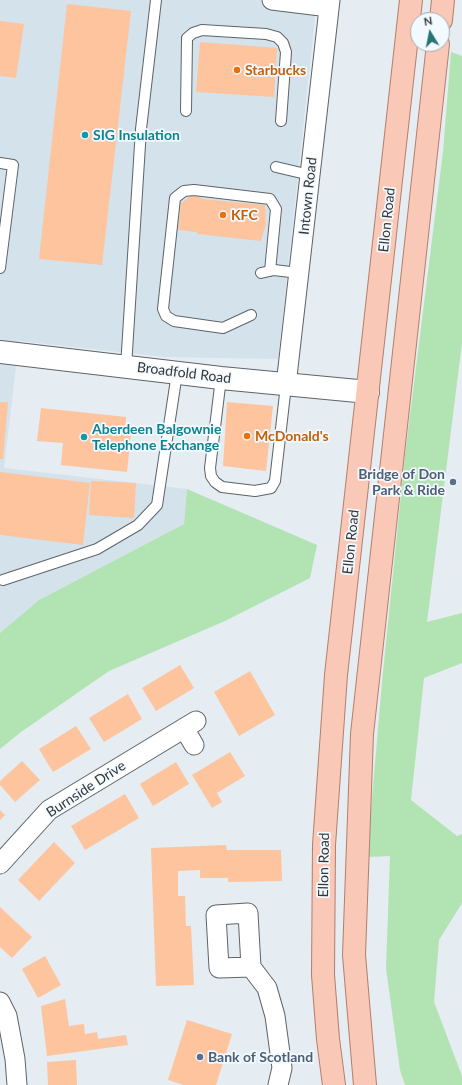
<!DOCTYPE html>
<html>
<head>
<meta charset="utf-8">
<style>
	body { margin:0 }
	#map { position:relative; width:462px; height:1085px; overflow:hidden; background:#e5ecf2; font-family:Lato,sans-serif }
	canvas { display:block }
	.north { position:absolute; left:410px; top:12px; width:40px; height:40px; box-sizing:border-box; background:#f2f9ff; border:1px solid #a6abb0; border-radius:50%; rotate:350deg; font-size:11px; font-weight:700; line-height:16px; text-align:center; color:#343739 }
	.north::after { content:''; display:block; margin:auto; width:14px; height:18px; background:#297372; clip-path:polygon(50% 0,100% 100%,50% 72%,0 100%) }
</style>
</head>
<body>
<div id="map">
<canvas width="462" height="1085"></canvas>
<div class="north">N</div>
</div>
<script>
const g = document.querySelector('canvas').getContext('2d');
g.lineJoin = 'round';
function fillPath(path, color) { g.fillStyle = color; g.fill(path, 'evenodd'); }
const poly = rows => new Path2D(rows.map(r => 'M' + r).join(''));
function trace(path, color, width, dash) { g.strokeStyle = color; g.lineWidth = width; g.lineCap = dash ? 'butt' : 'round'; g.setLineDash(dash || []); g.stroke(path); }
function write(font, color, halo, rows, align = 'center') {
  g.font = font + ' Lato,sans-serif'; g.lineWidth = 3.5; g.setLineDash([]); g.textBaseline = 'middle'; g.strokeStyle = halo; g.fillStyle = color; for (const [text, x, y, turn = 0] of rows) {
    g.save(); g.translate(x, y); g.rotate((+turn || 0) * Math.PI / 180); g.textAlign = isNaN(turn) ? turn : align; if (halo) g.strokeText(text, 0, 0); g.fillText(text, 0, 0); g.restore();
  }
}
fillPath(poly([
	[0,0,317,0,278,359,164,357,19,341,4,468,187,489,184,524,39,600,0,633]
]), '#d4e2ec');
fillPath(poly([
	[451,52,462,56,462,343,427,622,462,613,462,663,424,678,411,800,457,836,462,834,462,903,439,940,434,1002,462,1076,462,1085,405,1085,400,1070,386,968,390,856,367,857,382,682,405,455,443,152],
	[187,489,317,545,310,578,225,621,109,671,21,732,0,749,0,633,39,600,184,524]
]), '#b2e3b2');
fillPath(poly([
	[67,4,131,11,102,265,39,259],
	[0,21,24,24,16,78,0,76],
	[200,42,277,48,274,97,196,92],
	[194,194,202,199,265,205,266,224,261,241,197,234,197,232,178,230,181,203],
	[0,402,8,402,3,459,0,459],
	[227,402,273,406,266,471,223,466],
	[41,408,126,417,125,433,131,433,127,472,61,465,63,443,37,441],
	[0,472,90,483,83,545,0,535],
	[91,481,136,483,134,518,89,515],
	[180,665,194,688,156,711,142,688],
	[250,671,275,715,239,736,214,692],
	[128,694,142,719,104,742,89,718],
	[76,726,91,749,53,772,39,749],
	[230,752,245,776,217,793,222,802,212,808,192,775],
	[22,761,40,780,15,802,0,785,0,781],
	[176,762,189,784,153,806,140,784],
	[125,794,139,818,85,850,71,826],
	[0,810,5,815,0,820],
	[54,842,75,863,39,901,18,880],
	[226,845,227,850,281,850,282,881,228,882,228,878,200,878,200,870,178,871,178,896,185,896,186,926,191,926,194,985,156,986,151,848],
	[0,907,32,937,12,958,0,947],
	[45,956,61,985,38,998,22,969],
	[65,999,69,1026,84,1024,85,1034,97,1032,98,1039,126,1035,128,1045,47,1056,41,1006],
	[187,1020,232,1034,216,1085,184,1085,168,1080],
	[76,1060,77,1085,48,1085,47,1062]
]), '#fdc49e');
const lane = poly([
	[186,111,187,38,193,33,202,30,266,34,277,37,283,43,286,52,281,121],
	[0,163,13,165,0,268],
	[276,167,310,175],
	[261,273,274,270,299,273],
	[251,315,223,328,174,321,166,316,163,309,175,198,184,191,194,190,270,199,276,209,270,271],
	[126,367,141,129,156,0],
	[221,378,210,468,211,476,215,482,222,487,255,491,271,488,275,481,286,385],
	[3,580,97,549,138,525,157,505,177,373]
]);
const street = poly([
	[272,0,329,7],
	[286,385,330,0],
	[184,728,194,745],
	[0,864,49,810,196,721],
	[251,967,219,968,216,915,248,913,251,967,267,988,275,1016,282,1068,278,1085],
	[0,1002,7,1016,15,1059,17,1085]
]);
const secondary = poly([
	[0,352,221,378,368,392]
]);
const primary = poly([
	[441,20,443,0],
	[334,1085,328,1039,323,975,324,845,336,675,411,0],
	[365,1085,354,955,362,734,438,44]
]);
trace(lane, '#5d6468', 12);
trace(street, '#5d6468', 21);
trace(secondary, '#5d6468', 24);
trace(primary, '#b37e6b', 24);
trace(lane, '#fff', 10);
trace(street, '#fff', 19);
trace(secondary, '#fff', 22);
trace(primary, '#fac8b6', 22);
for (const [x, y, r, color] of [
	[237,70,4,"#e8710a"],
	[85,135,4,"#0f9aa8"],
	[223,215,4,"#e8710a"],
	[247,436,4,"#e8710a"],
	[84,437,4,"#0f9aa8"],
	[453,482,4,"#5c6f8a"],
	[200,1057,4,"#5c6f8a"]
]) { const dot = new Path2D(); dot.arc(x, y, r, 0, 2 * Math.PI); g.fillStyle = color; g.fill(dot); trace(dot, '#f2f9ff', 1.5); }
write('bold 14px', '#c56008', '#f2f9ff', [
	["Starbucks",245,70],
	["KFC",231,215],
	["McDonald's",255,436]
], 'left');
write('bold 14px', '#0d838f', '#f2f9ff', [
	["SIG Insulation",93,135],
	["Aberdeen Balgownie",92,429],
	["Telephone Exchange",92,445]
], 'left');
write('14px', '#343739', '#f2f9ff', [
	["Intown Road",308,196,-84],
	["Ellon Road",387,220,-84],
	["Broadfold Road",184,373,7],
	["Ellon Road",351,542,-84],
	["Burnside Drive",86,789,-33],
	["Ellon Road",324,865,-89]
]);
write('bold 14px', '#4e5e75', '#f2f9ff', [
	["Bridge of Don",445,474],
	["Park & Ride",445,490],
	["Bank of Scotland",208,1057,"left"]
], 'right');
</script>
</body>
</html>
